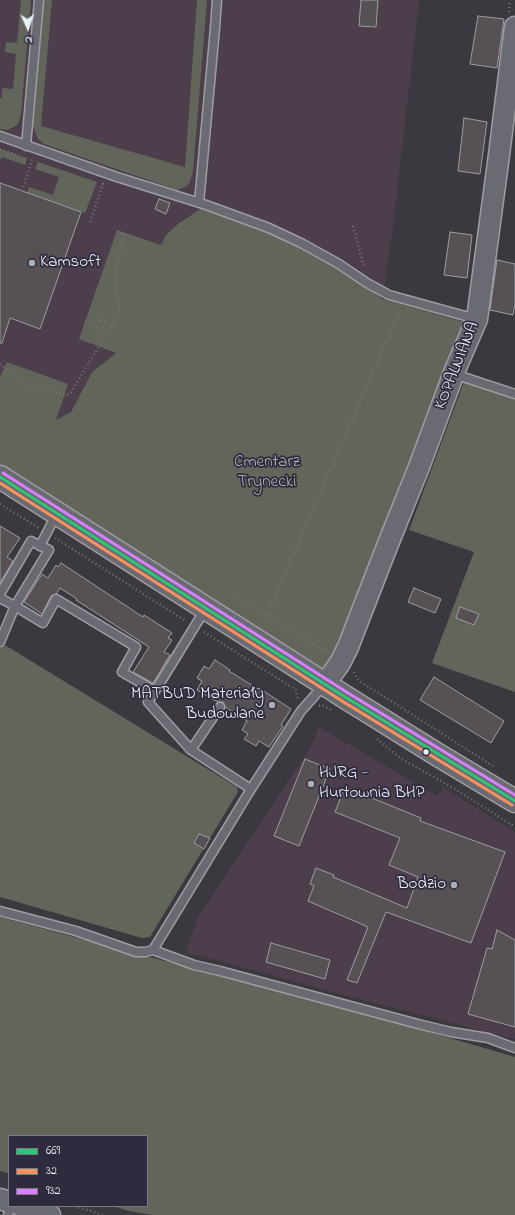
<!DOCTYPE html>
<html>
<head>
<meta charset="utf-8">
<style>
	body { margin:0 }
	#map { position:relative; width:515px; height:1215px; overflow:hidden; background:#3c3840; font-family:"Indie Flower",sans-serif }
	canvas { display:block }
	.legend { position:absolute; left:8px; top:1135px; width:140px; height:72px; box-sizing:border-box; background:#2f2a3d; border:1px solid #797a88; margin:0; padding:5px 7px; list-style:none; font-size:12px; color:#e8f1f8 }
	.legend li { display:flex; align-items:center; gap:8px; height:20px }
	.legend b { width:20px; border:1px solid #797a88 }
	.north { position:absolute; left:8px; top:8px; width:40px; height:40px; -webkit-text-stroke:3px #2f2a3d; paint-order:stroke; rotate:177deg; font-size:11px; font-weight:700; line-height:16px; text-align:center; color:#e8f1f8 }
	.north::after { content:''; display:block; margin:auto; width:14px; height:18px; background:#e8f1f8; clip-path:polygon(50% 0,100% 100%,50% 72%,0 100%) }
</style>
</head>
<body>
<div id="map">
<canvas width="515" height="1215"></canvas>
<ul class="legend">
<li><b style="height:5px;background:#2dc577"></b>669</li>
<li><b style="height:5px;background:#fa915f"></b>32</li>
<li><b style="height:5px;background:#d880ff"></b>932</li>
</ul>
<div class="north">N</div>
</div>
<script>
const g = document.querySelector('canvas').getContext('2d');
g.lineJoin = 'round';
function fillPath(path, color) { g.fillStyle = color; g.fill(path, 'evenodd'); }
const poly = rows => new Path2D(rows.map(r => 'M' + r).join(''));
function trace(path, color, width, dash) { g.strokeStyle = color; g.lineWidth = width; g.lineCap = dash ? 'butt' : 'round'; g.setLineDash(dash || []); g.stroke(path); }
function write(font, color, halo, rows, align = 'center') {
  g.font = font + ' "Indie Flower",sans-serif'; g.lineWidth = 3.5; g.setLineDash([]); g.textBaseline = 'middle'; g.strokeStyle = halo; g.fillStyle = color; for (const [text, x, y, turn = 0] of rows) {
    g.save(); g.translate(x, y); g.rotate((+turn || 0) * Math.PI / 180); g.textAlign = isNaN(turn) ? turn : align; if (halo) g.strokeText(text, 0, 0); g.fillText(text, 0, 0); g.restore();
  }
}
fillPath(poly([
	[0,0,419,0,393,228,382,299,339,264,206,205,178,224,166,235,116,352,92,372,71,412,55,421,0,400],
	[319,727,437,796,444,788,515,832,515,1039,355,998,186,952,198,917,309,750]
]), '#4c3f4b');
fillPath(poly([
	[21,0,31,0,21,114,19,121,17,125,10,129,6,130,0,129,0,98,2,98,2,88,13,89,16,54,5,52,6,42,17,43],
	[44,0,52,0,41,126,185,167,197,0,207,0,193,171,190,182,187,186,177,190,44,144,38,139,33,126],
	[0,149,27,158,25,165,2,157,0,160],
	[38,162,97,182,85,213,27,193,29,187,53,195,59,177,35,169],
	[206,205,269,228,339,264,382,299,464,322,414,458,326,675,0,477,0,377,7,362,68,384,56,420,71,412,92,372,116,353,79,339,117,230,161,245,166,235,178,224],
	[464,382,515,399,515,692,432,663,474,552,409,530],
	[0,642,237,787,238,792,150,937,142,938,0,897],
	[0,917,419,1029,515,1057,515,1215,153,1215,128,1211,113,1206,147,1206,147,1136,9,1136,9,1173,0,1171]
]), '#62655a');
const building = poly([
	[361,0,378,0,376,27,359,26,361,0],
	[478,16,504,19,497,68,470,64,478,16],
	[464,118,487,122,480,174,458,171,464,118],
	[0,183,81,212,40,329,10,318,2,343,0,343,0,183],
	[159,199,170,203,166,214,155,209,159,199],
	[450,232,472,235,467,278,444,275,450,232],
	[497,260,515,264,515,304,513,315,490,310,497,260],
	[0,526,20,538,7,557,13,561,0,583,0,526],
	[61,563,143,617,144,615,172,633,168,638,172,640,164,652,170,655,153,683,133,672,149,647,76,600,77,599,60,588,56,594,51,596,42,614,24,602,42,574,48,578,56,565,58,567,61,563],
	[414,588,441,599,435,613,408,602,414,588],
	[460,607,479,614,474,625,456,618,460,607],
	[215,660,230,670,229,671,258,689,259,688,291,709,281,725,283,726,269,747,259,741,256,746,244,739,248,734,242,730,247,721,225,707,223,702,218,702,212,699,197,690,202,681,197,678,204,666,209,669,215,660],
	[434,677,504,721,491,743,420,700,434,677],
	[305,759,330,769,299,846,274,836,305,759],
	[345,787,421,818,420,821,505,852,471,943,386,912,357,983,347,980,368,927,308,901,314,886,310,884,316,868,334,875,333,877,407,908,418,877,389,865,400,838,335,812,345,787],
	[199,834,210,838,204,849,194,843,199,834],
	[497,930,515,940,515,1027,468,1014,487,948,492,949,497,930],
	[271,943,330,960,325,979,266,962,271,943]
]);
fillPath(building, '#575055');
trace(building, '#9d9da2', 1);
const service = poly([
	[0,136,117,177,206,205,269,228,301,243,339,264,367,283,389,295,476,319],
	[26,146,39,0],
	[199,203,215,28,217,0],
	[454,374,515,394],
	[40,546,56,515],
	[0,594,31,541,49,550,15,606,0,598],
	[0,642,15,606,43,623,56,599,136,647,122,672,155,691,206,608],
	[155,691,148,702,191,750,251,789],
	[191,750,220,707],
	[0,911,76,931,136,952,145,952,153,950,251,789,301,711,324,685],
	[153,950,194,965,220,971,418,1024,451,1032,488,1038,515,1048],
	[8,1215,11,1206]
]);
const tertiary = poly([
	[325,684,340,663,348,647,386,549,419,467,455,370,477,319,499,155,515,27],
	[0,1199,9,1202],
	[21,1206,50,1215]
]);
const secondary = poly([
	[0,477,345,697,438,755,515,801]
]);
trace(service, '#9d9da2', 11);
trace(tertiary, '#9d9da2', 23);
trace(secondary, '#9d9da2', 25);
trace(poly([
	[509,12,510,0],
	[0,149,17,155],
	[22,191,32,160],
	[90,222,103,184,101,184],
	[353,226,364,267],
	'100 321a3 3 0 1 1 6 0a3 3 0 1 1-6 0Z',
	[85,322,108,331],
	[0,364,12,375,29,386,64,395,69,394,71,392,117,317,119,305,115,270,125,235,117,232],
	[0,504,39,528],
	[55,538,186,621],
	[234,595,320,648,328,650],
	[267,615,401,308],
	[204,632,296,690,298,699],
	[354,672,356,677,361,682,493,766],
	[319,706,322,705,331,710],
	[377,739,400,758,455,789,515,827],
	[75,1206,103,1215]
]), '#747479', 2.5, [1, 3]);
trace(service, '#6a6b72', 8);
trace(tertiary, '#6a6b72', 20);
trace(secondary, '#6a6b72', 22);
trace(poly([
	[0,477,345,697,515,801]
]), '#2dc577', 3);
trace(poly([
	[0,483,342,701,512,805]
]), '#fa915f', 3);
trace(poly([
	[3,473,348,693,515,795]
]), '#d880ff', 3);
for (const [x, y, r, color] of [
	[32,263,4,"#acb0b8"],
	[272,705,4,"#acb0b8"],
	[426,752,3.5,"#e8f1f8"],
	[311,784,4,"#acb0b8"],
	[454,885,4,"#acb0b8"]
]) { const dot = new Path2D(); dot.arc(x, y, r, 0, 2 * Math.PI); g.fillStyle = color; g.fill(dot); trace(dot, '#2f2a3d', 1.5); }
write('17px', '#e8f1f8', '#2f2a3d', [
	["Kamsoft",40,263],
	["MATBUD Materiały",264,695,"right"],
	["Budowlane",264,715,"right"],
	["HJRG -",319,774],
	["Hurtownia BHP",319,794],
	["Bodzio",446,885,"right"]
], 'left');
write('17px', '#e8f1f8', '#2f2a3d', [
	["KOPALNIANA",458,366,-68]
]);
write('17px', '#aeb5b3', '#2f2a3d', [
	["Cmentarz",267,463],
	["Trynecki",267,483]
]);
</script>
</body>
</html>
